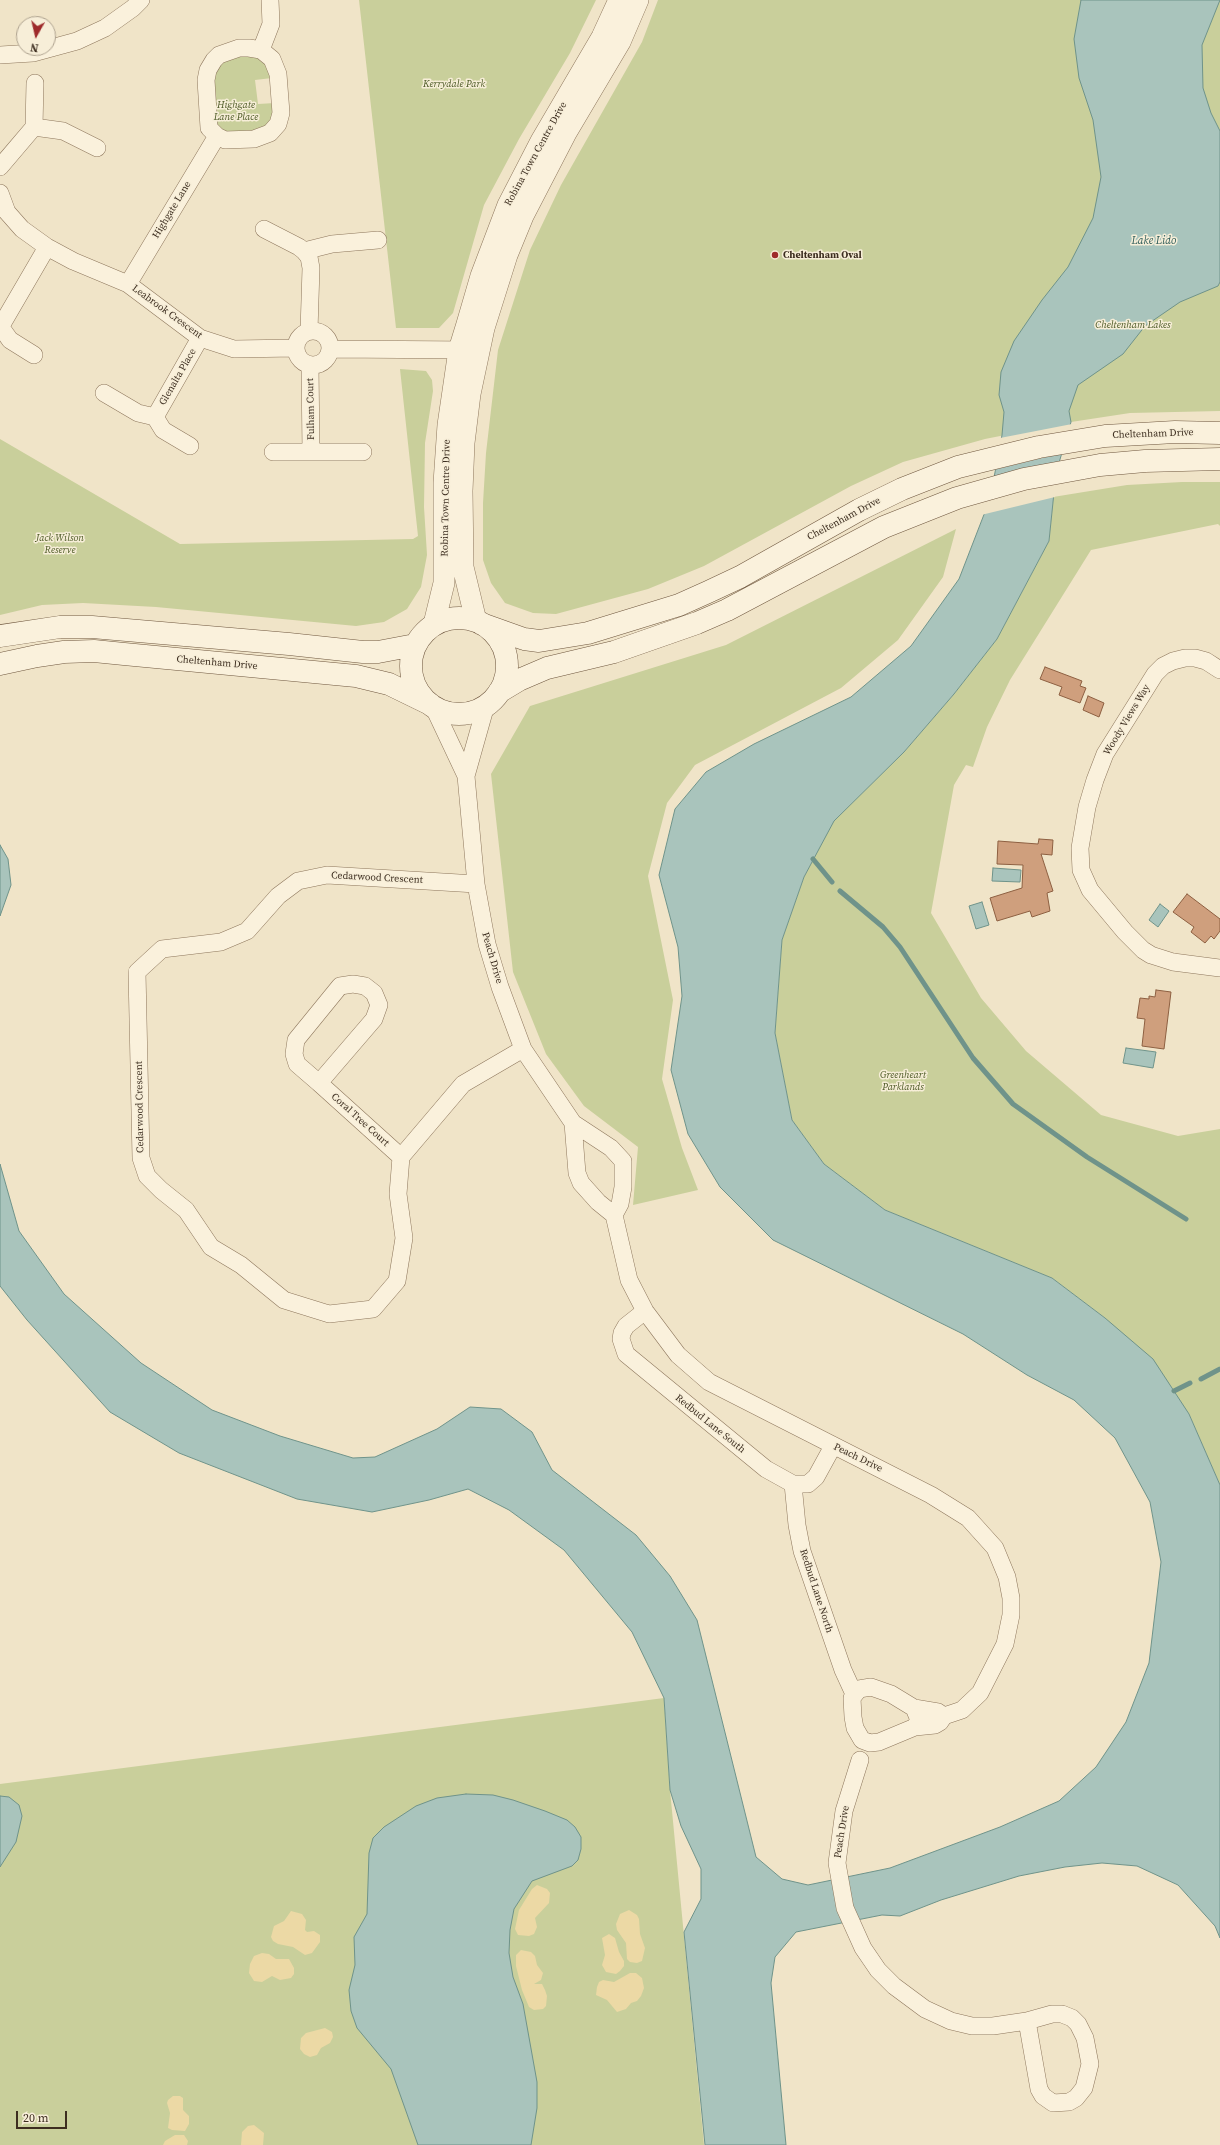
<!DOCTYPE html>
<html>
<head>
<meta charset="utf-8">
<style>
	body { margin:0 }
	#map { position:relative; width:1220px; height:2145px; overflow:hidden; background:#f0e4c8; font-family:"Source Serif 4",serif }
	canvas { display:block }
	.north { position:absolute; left:16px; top:16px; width:40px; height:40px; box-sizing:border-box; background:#f7eed8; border:1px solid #ada18e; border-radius:50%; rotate:188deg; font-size:11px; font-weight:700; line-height:16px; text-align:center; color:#3d2e20 }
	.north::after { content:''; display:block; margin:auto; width:14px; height:18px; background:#9e2a2b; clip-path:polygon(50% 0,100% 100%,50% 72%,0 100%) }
	.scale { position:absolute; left:16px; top:2111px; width:51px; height:18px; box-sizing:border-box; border:2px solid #3d2e20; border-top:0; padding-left:5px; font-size:12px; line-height:14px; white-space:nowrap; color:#3d2e20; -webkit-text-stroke:3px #f7eed8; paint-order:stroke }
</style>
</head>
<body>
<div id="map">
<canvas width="1220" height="2145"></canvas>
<div class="north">N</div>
<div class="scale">20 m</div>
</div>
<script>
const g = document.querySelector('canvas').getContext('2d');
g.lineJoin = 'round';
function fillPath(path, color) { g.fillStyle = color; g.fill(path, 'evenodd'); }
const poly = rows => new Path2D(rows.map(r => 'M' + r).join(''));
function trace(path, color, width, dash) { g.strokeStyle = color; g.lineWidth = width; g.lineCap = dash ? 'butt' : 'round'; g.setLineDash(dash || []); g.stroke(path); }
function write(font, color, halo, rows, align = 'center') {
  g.font = font + ' "Source Serif 4",serif'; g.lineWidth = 3; g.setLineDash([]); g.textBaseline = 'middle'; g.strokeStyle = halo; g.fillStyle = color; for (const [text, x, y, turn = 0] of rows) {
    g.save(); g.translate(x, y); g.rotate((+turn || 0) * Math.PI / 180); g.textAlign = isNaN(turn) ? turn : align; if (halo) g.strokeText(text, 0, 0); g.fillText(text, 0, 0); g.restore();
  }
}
fillPath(poly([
	[359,0,596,0,570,53,519,139,484,205,453,313,439,328,396,328],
	[658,0,1220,0,1220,411,1130,413,1071,422,985,439,903,462,851,486,704,566,648,589,556,614,533,613,505,603,491,583,483,560,483,503,486,453,498,350,530,250,561,185,642,42],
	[237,55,261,56,272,78,255,80,258,104,275,103,275,116,261,131,227,134,216,127,213,86,215,72,222,62],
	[400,369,426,371,432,380,433,391,425,443,424,507,427,555,421,587,407,609,384,622,356,626,156,607,83,603,42,605,0,615,0,439,180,544,413,539,418,536],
	[1182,482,1220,482,1220,526,1218,524,1091,550,1010,680,987,727,973,767,966,765,954,785,931,913,981,998,1026,1051,1101,1115,1178,1136,1220,1129,1220,1485,1189,1414,1105,1318,1052,1278,885,1210,824,1164,792,1120,775,1033,782,940,804,877,833,821,904,752,954,694,997,639,1049,541,1053,497,1127,485],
	[956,529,943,577,898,640,841,688,695,765,667,803,648,876,673,1000,662,1079,682,1148,698,1190,633,1205,638,1147,584,1106,546,1054,513,972,491,774,530,706,726,645],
	[664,1698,670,1790,704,2145,0,2145,0,1784]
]), '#c9cf9b');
fillPath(poly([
	[537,1885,547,1889,550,1893,549,1903,535,1918,537,1927,534,1934,529,1936,518,1935,515,1929,519,1910,532,1889],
	[629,1910,637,1915,639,1919,640,1934,645,1948,642,1961,637,1963,630,1962,627,1959,626,1943,617,1930,616,1924,620,1914],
	[291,1911,302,1914,306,1920,305,1930,307,1932,314,1931,320,1935,320,1942,312,1953,305,1955,293,1947,278,1944,273,1941,271,1937,274,1926,284,1921],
	[609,1934,615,1938,619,1952,624,1961,624,1966,620,1971,616,1974,606,1972,602,1965,605,1955,602,1938],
	[521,1950,531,1952,535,1956,537,1965,543,1973,541,1980,534,1984,542,1984,545,1990,547,1996,546,2006,543,2009,534,2010,529,2007,522,1990,516,1966,516,1955],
	[262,1953,269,1954,276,1959,289,1959,294,1968,294,1974,291,1978,280,1980,272,1976,262,1982,254,1981,249,1973,250,1964,254,1956],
	[630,1973,636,1973,642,1978,644,1988,641,1996,637,2001,631,2003,626,2009,617,2012,607,2000,596,1995,597,1987,599,1982,603,1980,614,1982],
	[325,2028,332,2032,333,2037,330,2043,321,2048,317,2055,310,2057,304,2054,300,2049,301,2038,306,2033],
	[173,2096,180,2096,183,2098,183,2110,189,2116,189,2124,185,2131,172,2130,168,2128,170,2113,167,2103,168,2100],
	[254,2125,264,2133,263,2145,241,2145,242,2132,248,2126],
	[175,2135,184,2135,188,2141,187,2145,163,2145,165,2141]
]), '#ecd9a5');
const water = poly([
	[1081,0,1220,0,1202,45,1203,88,1211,113,1220,131,1220,282,1218,286,1180,302,1145,326,1123,354,1078,385,1069,411,1071,422,1056,473,1049,541,997,639,954,694,904,752,834,821,804,877,782,940,775,1033,792,1120,824,1164,885,1210,1052,1278,1105,1318,1153,1359,1189,1414,1220,1485,1220,1938,1215,1926,1178,1885,1137,1866,1102,1863,1065,1867,1019,1876,941,1900,900,1916,882,1915,796,1932,775,1957,771,1983,786,2145,705,2145,684,1932,701,1899,701,1869,681,1826,670,1790,664,1698,632,1632,564,1550,509,1510,468,1489,429,1500,372,1512,297,1499,179,1453,110,1412,27,1320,0,1286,0,1164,19,1231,64,1294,141,1363,212,1410,280,1436,353,1458,375,1457,437,1429,470,1407,501,1409,532,1432,552,1470,636,1535,670,1576,697,1620,756,1857,782,1879,808,1885,890,1868,1000,1827,1059,1801,1096,1767,1126,1722,1149,1663,1161,1562,1150,1502,1115,1438,1074,1400,1027,1375,963,1334,773,1240,720,1187,688,1134,671,1070,682,996,678,947,659,875,675,809,706,772,754,744,851,697,911,646,959,579,990,499,1002,435,1004,412,999,395,1001,372,1014,341,1042,300,1068,267,1093,218,1101,177,1093,120,1079,78,1074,39,1081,0],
	[0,845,8,859,11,885,0,916,0,845],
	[993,868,1021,870,1020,882,992,881,993,868],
	[982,902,989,925,976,929,969,906,982,902],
	[1160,904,1169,911,1158,927,1149,920,1160,904],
	[1126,1048,1156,1052,1153,1068,1123,1063,1126,1048],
	[466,1794,493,1795,513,1800,545,1811,567,1820,575,1827,581,1837,581,1849,578,1860,572,1866,532,1881,514,1909,510,1930,509,1953,513,1977,523,2004,537,2082,537,2108,531,2145,418,2145,391,2069,357,2028,351,2011,349,1990,355,1965,354,1937,367,1914,369,1853,373,1838,384,1827,416,1806,437,1798,466,1794],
	[0,1796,9,1797,19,1805,22,1816,16,1842,0,1867,0,1796]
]);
fillPath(water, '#a9c4bc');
trace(water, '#6f938a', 1);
fillPath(poly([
	[1072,424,1063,453,993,470,1000,438],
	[1061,461,1057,473,1055,497,981,515,988,498,1013,472]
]), '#f0e4c8');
trace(poly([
	[813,859,832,882],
	[840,891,883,927,900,947,973,1058,1013,1104,1087,1157,1186,1219],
	[1201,1379,1220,1369],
	[1174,1391,1190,1383]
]), '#6f938a', 5);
const building = poly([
	[1045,667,1082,681,1080,686,1086,688,1080,703,1059,695,1062,687,1040,679,1045,667],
	[1088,696,1104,703,1099,717,1083,710,1088,696],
	[1039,839,1053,840,1052,855,1041,854,1053,891,1047,893,1050,911,1032,917,1030,911,997,921,990,898,1022,888,1023,865,997,864,998,841,1038,844,1039,839],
	[1187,894,1220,919,1220,931,1214,939,1211,936,1205,943,1191,932,1194,927,1173,912,1187,894],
	[1156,990,1171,992,1164,1049,1142,1046,1145,1019,1137,1018,1140,998,1149,999,1149,996,1155,997,1156,990]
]);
fillPath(building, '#cf9f7d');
trace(building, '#8d5f41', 1);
const minor = poly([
	[239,48,249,48,261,50,272,59,278,74,281,113,278,124,270,133,254,139,225,140,217,136,209,128,206,80,208,70,214,60,219,55,239,48],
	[261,50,271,24,270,0],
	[0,55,33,53,77,41,105,28,133,8,141,0],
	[34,127,63,131,97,148],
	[0,167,34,127,35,83],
	[0,193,7,212,22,229,47,247,73,261,128,284,200,338,234,349,296,348],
	[264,229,299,247,304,251,309,257,311,268,309,331],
	[304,251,332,244,378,240],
	[128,284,217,136],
	[0,326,10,340,34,355],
	[1,326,47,247],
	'296 348a17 17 0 1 1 34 0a17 17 0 1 1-34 0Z',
	[331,349,471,350],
	[310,365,311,452],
	[104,393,138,413,155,417,163,430,190,446],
	[155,417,200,338],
	[273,452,363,452],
	[1220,670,1206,661,1195,658,1185,658,1173,661,1163,666,1155,674,1105,754,1095,780,1087,807,1080,848,1081,870,1090,890,1125,932,1143,950,1151,955,1173,962,1220,968],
	[433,706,466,776,476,884,487,944,500,987,523,1049,573,1123,611,1148,623,1161,623,1187,620,1204,614,1215,629,1280,645,1311,678,1355,709,1382,931,1495,968,1518,995,1548,1007,1577,1011,1598,1011,1615,1005,1644,980,1693,962,1710,944,1716],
	[466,776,486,705],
	[476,884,327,875,298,881,278,896,247,931,221,942,162,949,137,972,141,1158,147,1176,161,1190,186,1210,211,1247,241,1265,284,1300,329,1314,373,1309,397,1281,404,1238,398,1194,401,1157,463,1084,523,1049],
	[319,1083,297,1064,294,1054,296,1040,340,986,353,984,365,986,374,993,379,1005,374,1019,319,1083,401,1157],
	[573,1123,577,1173,581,1183,598,1202,614,1215],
	[645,1311,626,1326,622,1333,621,1339,626,1354,766,1469,793,1484,808,1484,816,1477,833,1446],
	[793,1484,797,1525,802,1551,843,1670,854,1694],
	[871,1687,891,1694,914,1708,919,1720,915,1727,879,1742,870,1743,862,1740,855,1728,853,1717,852,1698,859,1689,871,1687],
	[914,1708,938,1712,944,1716,940,1722,935,1725,915,1727],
	[860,1760,844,1811,837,1863,845,1908,863,1948,878,1970,894,1986,925,2009,951,2021,972,2026,993,2026,1027,2021,1052,2014,1062,2014,1072,2018,1078,2024,1085,2038,1090,2064,1084,2088,1076,2098,1069,2102,1053,2103,1043,2096,1039,2089,1027,2021]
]);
const tertiary = poly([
	[476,621,463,567,462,491,464,443,470,394,484,328,507,255,523,216,566,133,620,42,638,0],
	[434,624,444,583,444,483,448,425,459,350,467,324,481,276,508,205,541,141,602,37,619,0]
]);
const secondary = poly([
	'411 666a48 48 0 1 1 96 0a48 48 0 1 1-96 0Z',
	[482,624,524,639,539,641,588,633,679,605,708,592,740,577,859,510,902,489,958,467,1039,447,1105,436,1175,432,1220,433],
	[0,636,60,627,92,627,289,644,363,652,378,652,415,645],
	[0,664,37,656,64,652,94,651,124,654,356,676,389,684,430,704],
	[499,692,519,680,547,668,614,652,697,623,727,610,884,527,957,498,1024,479,1100,465,1145,461,1220,459]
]);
trace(minor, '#8d765c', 18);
trace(tertiary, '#8d765c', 22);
trace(secondary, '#6f573f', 23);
trace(minor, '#faf1dc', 17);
trace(tertiary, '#faf1dc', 21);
trace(secondary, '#faf1dc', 22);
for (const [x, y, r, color] of [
	[775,255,4,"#9e2a2b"]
]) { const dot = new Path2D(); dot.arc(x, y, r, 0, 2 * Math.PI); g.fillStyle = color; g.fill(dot); trace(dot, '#f7eed8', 1.5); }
write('italic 10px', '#4d5a26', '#f7eed8', [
	["Kerrydale Park",454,84],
	["Highgate",236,105],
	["Lane Place",236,117],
	["Cheltenham Lakes",1133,325],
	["Jack Wilson",60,538],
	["Reserve",60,550],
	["Greenheart",903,1075],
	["Parklands",903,1087]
]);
write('10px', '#3d2e20', '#f7eed8', [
	["Robina Town Centre Drive",536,154,-61],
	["Highgate Lane",172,210,-59],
	["Leabrook Crescent",167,312,36],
	["Glenalta Place",178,377,-60],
	["Fulham Court",311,409,-91],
	["Cheltenham Drive",1153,434,-2],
	["Robina Town Centre Drive",446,498,-89],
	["Cheltenham Drive",844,519,-28],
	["Cheltenham Drive",217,663,5],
	["Woody Views Way",1127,720,-59],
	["Cedarwood Crescent",377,878,3],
	["Peach Drive",492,958,74],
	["Cedarwood Crescent",140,1107,-91],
	["Coral Tree Court",360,1120,42],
	["Redbud Lane South",710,1424,39],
	["Peach Drive",858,1458,26],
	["Redbud Lane North",816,1591,72],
	["Peach Drive",842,1832,-81]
]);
write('bold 10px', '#3d2e20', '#f7eed8', [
	["Cheltenham Oval",783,255]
], 'left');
write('italic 11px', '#2f5d5a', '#f7eed8', [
	["Lake Lido",1154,241]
]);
</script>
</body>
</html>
